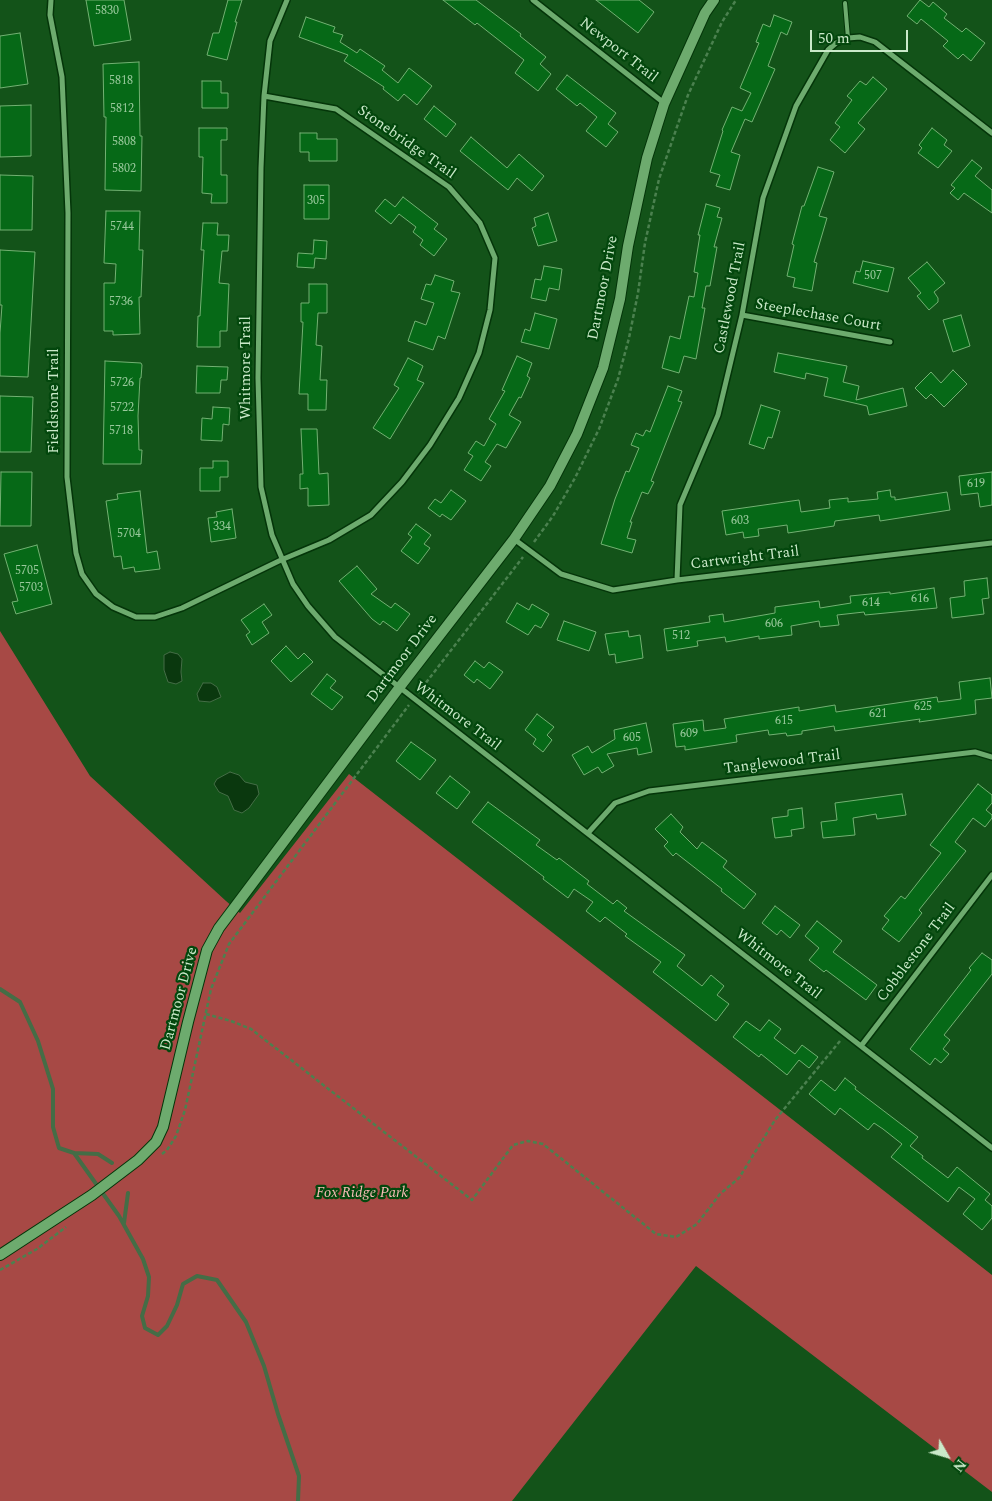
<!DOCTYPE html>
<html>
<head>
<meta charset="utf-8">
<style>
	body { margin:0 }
	#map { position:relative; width:992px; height:1501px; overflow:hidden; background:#135319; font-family:Spectral,serif }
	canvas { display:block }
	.north { position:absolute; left:922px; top:1431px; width:50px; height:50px; -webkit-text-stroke:4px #03470d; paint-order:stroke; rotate:128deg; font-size:14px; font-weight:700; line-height:20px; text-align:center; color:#cae9c9 }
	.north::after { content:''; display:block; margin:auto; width:18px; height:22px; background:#cae9c9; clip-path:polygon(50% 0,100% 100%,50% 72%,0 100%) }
	.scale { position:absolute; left:810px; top:30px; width:98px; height:22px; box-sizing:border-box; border:2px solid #cae9c9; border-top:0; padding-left:6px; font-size:15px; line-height:18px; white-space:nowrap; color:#cae9c9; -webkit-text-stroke:4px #03470d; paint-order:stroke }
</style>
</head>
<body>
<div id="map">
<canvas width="992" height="1501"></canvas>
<div class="north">N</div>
<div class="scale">50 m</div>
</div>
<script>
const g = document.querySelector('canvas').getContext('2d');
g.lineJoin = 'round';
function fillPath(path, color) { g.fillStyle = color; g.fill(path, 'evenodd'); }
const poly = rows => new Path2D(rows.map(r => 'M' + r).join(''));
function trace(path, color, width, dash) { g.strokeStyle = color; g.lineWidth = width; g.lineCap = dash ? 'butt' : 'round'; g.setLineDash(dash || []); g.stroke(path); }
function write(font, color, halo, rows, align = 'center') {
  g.font = font + ' Spectral,serif'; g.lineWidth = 4.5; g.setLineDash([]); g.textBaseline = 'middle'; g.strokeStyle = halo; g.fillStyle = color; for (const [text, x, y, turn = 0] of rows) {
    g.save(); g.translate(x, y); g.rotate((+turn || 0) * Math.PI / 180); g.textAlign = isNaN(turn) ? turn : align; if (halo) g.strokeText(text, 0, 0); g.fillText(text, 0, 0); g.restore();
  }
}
fillPath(poly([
	[0,631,90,776,226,901,240,913,349,774,992,1275,992,1492,696,1266,512,1501,0,1501]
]), '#a74945');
const water = poly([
	[170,652,178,654,182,659,181,672,182,681,176,684,168,682,164,670,164,655,170,652],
	[203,683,211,683,217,687,221,697,210,702,199,701,197,694,203,683],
	[230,772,239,775,245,782,257,785,259,794,249,808,242,813,234,810,228,796,219,792,214,784,217,779,230,772]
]);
fillPath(water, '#0a380e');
trace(water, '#446d46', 1);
trace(poly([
	[0,989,20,1002,38,1041,53,1089,53,1127,59,1148,74,1153,119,1216,143,1259,149,1277,148,1296,142,1316,145,1328,158,1335,167,1326,177,1305,183,1284,197,1276,217,1280,246,1322,264,1366,278,1414,299,1476,298,1501],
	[74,1153,98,1154,112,1163],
	[124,1223,128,1193]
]), '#446d46', 4);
const building = poly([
	[86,0,124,0,131,40,94,46,86,0],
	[228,0,242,0,235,22,237,22,227,60,207,55,213,33,219,33,228,0],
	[443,0,476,0,521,34,520,36,546,57,540,64,551,74,538,91,515,73,524,60,477,23,475,25,443,0],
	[596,0,639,0,654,12,638,33,596,0],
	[920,0,929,7,933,2,947,14,944,18,962,32,966,28,985,43,971,61,963,54,958,59,943,46,948,41,921,19,917,24,907,16,920,0],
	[774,15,792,22,787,35,781,32,768,66,775,69,752,122,745,119,731,152,740,155,730,190,716,186,720,175,710,172,723,131,722,130,732,107,742,111,751,93,740,88,759,43,756,42,763,24,770,27,774,15],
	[306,17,335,27,333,32,343,35,340,42,357,53,360,49,385,66,382,70,398,83,409,68,432,86,417,105,404,94,398,101,383,89,384,87,344,61,348,55,299,37,306,17],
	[20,33,28,84,0,88,0,36,20,33],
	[139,62,140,136,142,136,141,191,105,190,106,117,104,117,103,64,139,62],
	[567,75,616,113,608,124,618,132,606,147,586,131,597,117,580,103,577,106,556,89,567,75],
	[873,77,887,89,858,123,865,129,845,153,830,140,840,127,835,123,852,100,847,96,860,81,866,85,873,77],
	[202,81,221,81,221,93,228,93,228,108,202,108,202,81],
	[31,105,31,156,0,157,0,106,31,105],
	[434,106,456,124,446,137,424,119,434,106],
	[199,128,227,128,227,140,221,140,221,175,227,175,227,203,211,203,212,194,202,193,203,157,199,157,199,128],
	[932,128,947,140,944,145,952,151,938,168,918,153,922,148,919,145,932,128],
	[300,133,317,133,317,139,337,139,337,161,309,161,309,152,300,152,300,133],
	[471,137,507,168,519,154,544,176,532,191,517,178,508,190,460,151,471,137],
	[972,160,982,168,975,176,992,190,992,213,964,193,958,200,950,193,955,188,951,185,972,160],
	[818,167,834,172,819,216,827,218,814,262,817,263,812,291,793,287,795,278,787,276,794,245,792,244,802,206,804,206,818,167],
	[0,175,33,176,32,230,0,230,0,175],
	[304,185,329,185,329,219,304,219,304,185],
	[403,197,438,224,434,229,447,239,434,256,420,245,423,240,413,232,416,227,399,214,391,224,375,211,385,199,395,207,403,197],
	[706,204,720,208,717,217,722,218,714,247,717,247,710,286,706,286,702,308,705,308,696,359,684,356,679,373,662,368,670,336,680,339,689,296,694,297,698,273,694,272,700,235,698,235,706,204],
	[106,211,140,211,139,250,143,250,141,297,139,297,140,334,113,335,113,331,104,331,104,283,115,283,116,264,104,263,106,211],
	[548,213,557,241,538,246,532,228,536,226,534,218,548,213],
	[203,223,218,223,217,235,229,235,228,251,222,251,219,283,229,284,227,331,220,331,220,347,197,347,198,316,200,316,204,250,201,250,203,223],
	[314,240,327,241,326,259,315,258,314,268,297,267,298,253,313,254,314,240],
	[0,250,35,252,28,377,0,376,0,333,2,305,0,305,0,250],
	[863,261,894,268,888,292,853,283,856,271,860,272,863,261],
	[927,262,945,283,934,292,938,298,938,302,929,310,917,296,921,293,908,278,927,262],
	[544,266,562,269,559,290,549,288,546,301,531,298,535,279,541,280,544,266],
	[435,275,454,281,451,291,460,293,445,339,438,336,433,350,408,341,415,321,426,325,434,303,421,299,426,284,431,285,435,275],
	[309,284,327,284,327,313,318,313,316,345,322,346,320,380,327,380,326,410,308,410,308,394,299,394,303,322,301,322,301,303,309,303,309,284],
	[535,313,557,319,549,349,521,342,525,329,530,331,535,313],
	[961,315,970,346,953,352,943,320,961,315],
	[778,353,847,366,843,382,859,386,856,400,903,388,907,406,869,415,867,406,824,396,828,378,806,373,805,379,774,372,778,353],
	[517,356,532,363,527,376,530,378,521,398,519,397,509,415,521,422,506,448,497,444,485,462,491,466,481,481,464,470,473,456,468,453,476,441,484,446,496,424,489,419,505,391,502,390,517,356],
	[408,358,423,366,417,380,424,383,390,439,373,428,399,388,394,385,408,358],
	[105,361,141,363,142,365,141,378,140,378,138,416,139,450,142,450,141,464,103,464,105,361],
	[197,366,228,367,227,380,221,380,220,393,196,393,197,366],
	[953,370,967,384,944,407,931,394,926,399,915,388,931,372,941,383,953,370],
	[668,386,682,391,678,401,682,402,651,481,654,482,648,494,642,492,630,522,632,522,627,538,636,540,632,553,601,544,615,499,626,471,629,472,639,448,631,445,636,433,643,436,646,430,650,432,668,386],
	[0,396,33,397,31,452,0,452,0,396],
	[761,405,780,411,772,438,768,437,764,449,749,444,761,405],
	[213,407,230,408,229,425,223,424,222,441,201,440,202,418,212,419,213,407],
	[301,429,317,429,319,474,328,473,329,505,308,506,308,488,300,489,300,474,303,474,301,429],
	[213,461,228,461,228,477,220,477,220,491,200,491,200,468,213,468,213,461],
	[1,472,32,472,31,526,0,526,1,472],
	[992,472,992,505,980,507,978,493,961,495,959,476,992,472],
	[451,490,466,501,451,520,442,514,440,517,428,508,435,499,441,503,451,490],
	[890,490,891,497,895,497,895,500,947,492,950,510,880,521,879,515,850,519,835,521,834,526,788,533,787,525,758,529,759,536,744,538,743,532,726,535,722,511,799,500,801,512,830,508,829,500,848,498,848,502,878,499,877,492,890,490],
	[140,491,147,553,157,551,160,569,135,572,134,567,123,569,121,556,114,557,106,501,118,499,117,494,140,491],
	[232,509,236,538,211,542,208,518,217,517,216,512,232,509],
	[416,524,431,535,424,544,430,548,418,564,401,551,412,537,408,534,416,524],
	[37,545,52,604,16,614,12,602,18,601,4,554,37,545],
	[357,566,377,589,371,594,391,608,395,603,410,614,397,631,383,621,380,625,372,619,339,581,357,566],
	[987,578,989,598,982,599,984,614,952,618,950,598,965,596,964,581,987,578],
	[934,588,937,608,865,615,864,612,837,615,839,625,820,627,819,621,791,626,792,635,759,639,759,636,726,642,725,637,697,641,698,646,667,651,664,629,710,622,709,616,723,614,724,622,775,613,775,607,819,601,820,608,851,603,850,596,890,592,890,594,934,588],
	[517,603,529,610,532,604,549,614,541,628,535,625,528,635,506,622,517,603],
	[264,604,272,615,262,622,269,633,252,645,246,635,250,632,241,620,264,604],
	[564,621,596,632,589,651,557,640,564,621],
	[628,631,629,637,640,635,643,658,616,663,615,654,609,655,605,634,628,631],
	[286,646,298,659,304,653,313,662,291,682,271,661,286,646],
	[475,661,484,668,489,662,503,672,490,689,477,679,474,683,464,675,475,661],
	[327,674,336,681,330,688,343,697,332,710,311,694,327,674],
	[990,678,992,698,975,700,976,714,919,722,920,719,835,731,834,726,802,731,802,734,787,736,786,733,769,735,768,730,736,735,737,742,685,750,685,746,676,747,673,724,703,720,704,731,726,728,724,719,799,707,799,711,835,705,836,712,937,697,938,702,961,699,959,682,990,678],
	[537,714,554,727,547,735,552,740,543,752,533,744,536,739,525,730,537,714],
	[646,723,652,752,638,755,637,748,607,754,614,766,602,773,598,767,584,775,572,755,588,746,592,753,615,739,614,730,646,723],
	[411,742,436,760,420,780,396,761,411,742],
	[450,776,470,792,457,809,436,793,450,776],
	[978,784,992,795,992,803,986,810,992,815,992,818,985,827,973,818,955,842,966,851,919,910,922,913,899,942,882,929,889,920,884,916,901,896,905,899,941,853,930,845,978,784],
	[902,794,906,815,877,819,876,814,853,818,855,835,823,838,821,822,837,820,835,803,902,794],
	[488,802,540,840,536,845,557,860,559,858,589,881,587,884,613,904,617,900,627,908,624,911,685,955,677,966,702,986,711,975,724,986,717,995,729,1004,716,1021,653,972,661,962,625,936,627,934,605,917,600,922,586,911,593,902,574,889,568,898,543,879,544,877,472,822,488,802],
	[802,808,804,828,791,830,792,836,775,838,772,818,788,816,788,810,802,808],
	[671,814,683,827,680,832,697,849,702,842,727,861,723,867,756,894,744,909,721,891,722,889,676,853,673,856,664,846,668,842,655,829,671,814],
	[775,906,800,925,790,938,781,930,777,935,762,923,775,906],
	[817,921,842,941,833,952,877,985,866,1000,826,970,824,972,809,960,819,948,805,936,817,921],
	[982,953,992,960,992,974,944,1035,950,1040,943,1049,949,1054,941,1063,935,1058,930,1065,910,1049,971,970,969,968,982,953],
	[769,1020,781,1029,774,1038,795,1054,802,1045,818,1057,809,1068,799,1060,787,1075,761,1054,759,1057,733,1037,746,1021,760,1031,769,1020],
	[845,1078,856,1087,855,1089,918,1137,910,1146,923,1156,922,1158,948,1178,957,1167,990,1194,985,1200,992,1206,992,1218,982,1230,963,1214,975,1199,959,1187,948,1202,891,1157,902,1144,883,1129,874,1123,868,1130,840,1108,835,1115,809,1094,821,1080,835,1091,845,1078]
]);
fillPath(building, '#066917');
trace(building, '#73b173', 1);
const lane = poly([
	[845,3,848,38]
]);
const street = poly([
	[51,0,50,15,62,77,68,213,67,477,76,553,82,574,96,594,113,607,136,617,155,617,182,608,281,560,329,540,371,515,402,482,430,445,459,398,479,353,490,310,495,258,480,223,449,187,336,109,264,96],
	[287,0,270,41,264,96,261,168,258,378,261,487,272,535,293,584,308,606,335,637,992,1148],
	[533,0,664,103],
	[742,315,890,342],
	[514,539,561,574,613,590,677,580,992,543],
	[677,580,680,505,718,415,742,315,763,198,796,106,828,50,836,43,848,38,860,37,875,42,992,133],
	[588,833,615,803,649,791,975,752,992,757],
	[861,1046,992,875]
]);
const secondary = poly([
	[0,1255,92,1195,138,1160,156,1142,163,1127,188,1022,207,950,219,928,399,688,514,539,550,486,577,434,603,368,620,299,628,246,647,158,664,104,705,13,714,0]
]);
trace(lane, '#043509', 6);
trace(street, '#043509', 8);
trace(secondary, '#043509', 12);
trace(poly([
	[534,542,553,516,575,478,599,429,618,379,629,338,638,293,645,243,659,179,688,95,722,22,736,0],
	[418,693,523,557],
	[206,1014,231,1021,251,1029,472,1200,513,1145,528,1141,543,1144,656,1234,676,1237,697,1224,720,1194,739,1178,775,1120,840,1041],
	[162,1154,167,1150,176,1136,185,1110,211,989,229,944,409,705],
	[0,1270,37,1249,66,1227]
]), '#4b814f', 2.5, [4, 2.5]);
trace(lane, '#6dab6e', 4);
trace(street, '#6dab6e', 5);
trace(secondary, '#6dab6e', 10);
write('12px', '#99c99c', null, [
	["5830",107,12],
	["5818",121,82],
	["5812",122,110],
	["5808",124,143],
	["5802",124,170],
	["305",316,202],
	["5744",122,228],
	["507",873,277],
	["5736",121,303],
	["5726",122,384],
	["5722",122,409],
	["5718",121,432],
	["619",976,485],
	["603",740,522],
	["334",222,528],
	["5704",129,535],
	["5705",27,572],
	["5703",31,589],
	["616",920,600],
	["614",871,604],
	["606",774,625],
	["512",681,637],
	["625",923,708],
	["621",878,715],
	["615",784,722],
	["609",689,735],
	["605",632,739]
]);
write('15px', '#cae9c9', '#03470d', [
	["Newport Trail",618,51,38],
	["Stonebridge Trail",406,143,35],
	["Dartmoor Drive",604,288,-79],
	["Castlewood Trail",731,298,-79],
	["Steeplechase Court",818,316,10],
	["Whitmore Trail",247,368,-90],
	["Fieldstone Trail",55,401,-90],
	["Cartwright Trail",745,559,-7],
	["Dartmoor Drive",403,659,-53],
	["Whitmore Trail",457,717,37],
	["Tanglewood Trail",782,763,-7],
	["Cobblestone Trail",917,953,-53],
	["Whitmore Trail",778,965,38],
	["Dartmoor Drive",180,999,-75]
]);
write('italic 15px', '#f5bab5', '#03470d', [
	["Fox Ridge Park",362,1194]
]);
</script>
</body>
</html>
